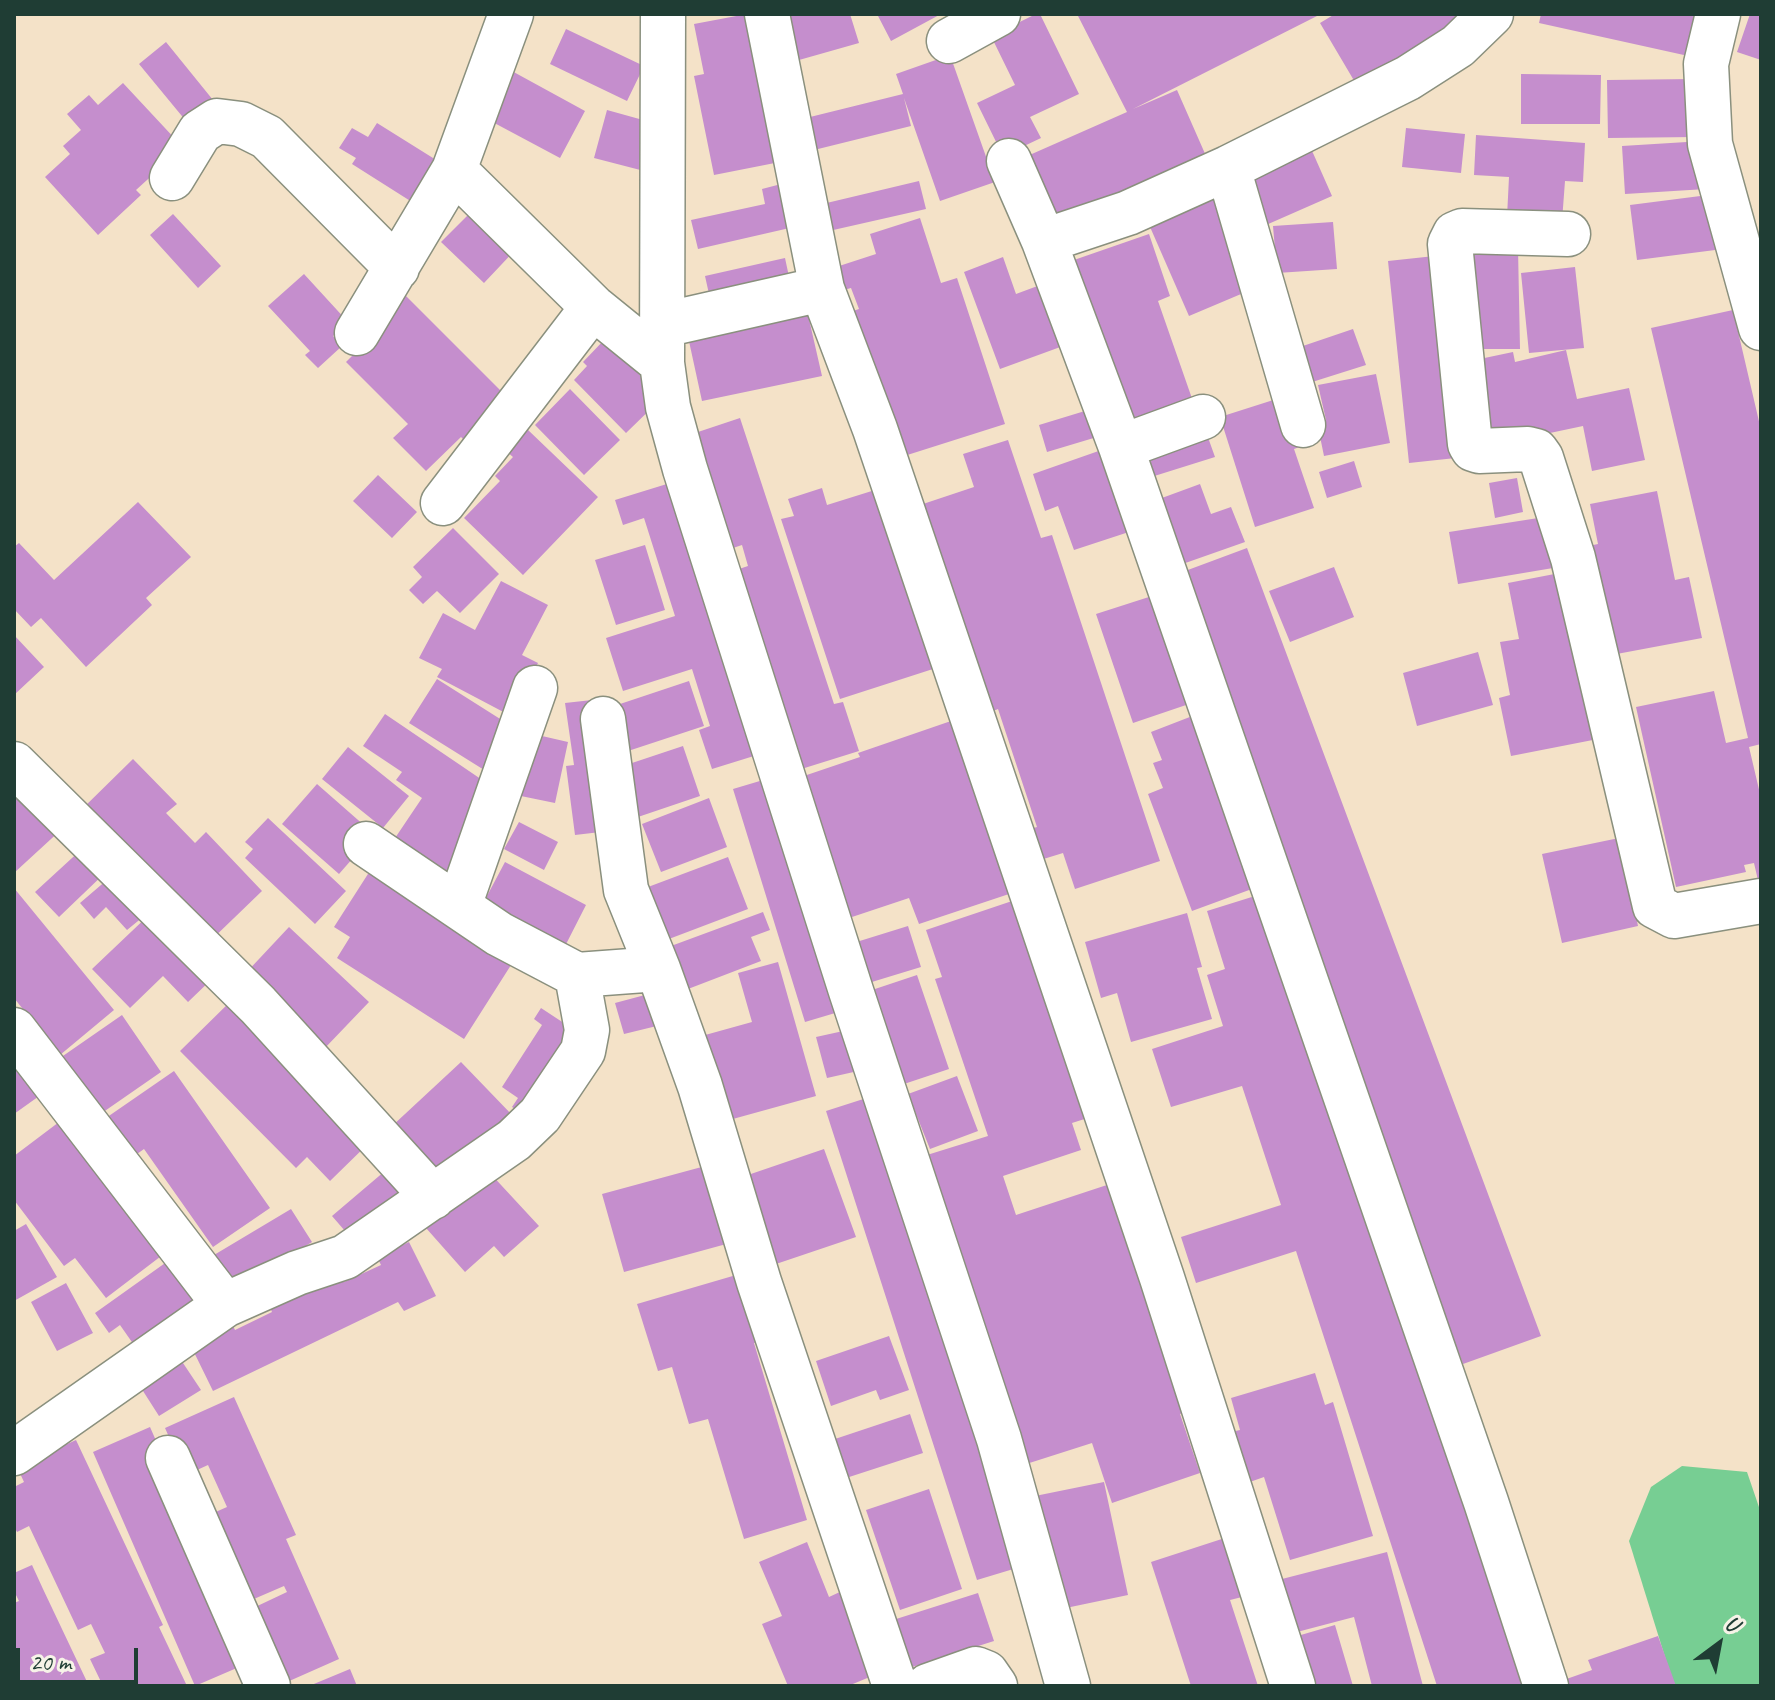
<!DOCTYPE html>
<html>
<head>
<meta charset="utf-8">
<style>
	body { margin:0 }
	#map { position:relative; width:1775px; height:1700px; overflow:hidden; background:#f4e2c8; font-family:Caveat,sans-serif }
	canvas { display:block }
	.frame { position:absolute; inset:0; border:16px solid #1f3d34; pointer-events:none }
	.north { position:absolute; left:1679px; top:1604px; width:80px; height:80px; -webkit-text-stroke:6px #f7f3e8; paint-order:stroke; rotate:32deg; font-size:22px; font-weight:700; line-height:32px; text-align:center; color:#1f3d34 }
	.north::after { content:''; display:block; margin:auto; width:28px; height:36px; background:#1f3d34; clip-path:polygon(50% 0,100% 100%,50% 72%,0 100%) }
	.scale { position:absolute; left:16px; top:1648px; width:122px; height:36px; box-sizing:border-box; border:4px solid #1f3d34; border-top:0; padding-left:10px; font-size:24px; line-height:28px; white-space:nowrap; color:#1f3d34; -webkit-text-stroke:6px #f7f3e8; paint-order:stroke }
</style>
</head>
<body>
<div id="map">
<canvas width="1775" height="1700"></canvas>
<div class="frame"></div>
<div class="north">U</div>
<div class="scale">20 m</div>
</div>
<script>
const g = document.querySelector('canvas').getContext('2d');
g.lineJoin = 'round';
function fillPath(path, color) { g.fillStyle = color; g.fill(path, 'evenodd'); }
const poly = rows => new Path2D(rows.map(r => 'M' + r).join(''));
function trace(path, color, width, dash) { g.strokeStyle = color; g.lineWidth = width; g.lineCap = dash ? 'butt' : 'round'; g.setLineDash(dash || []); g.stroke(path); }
fillPath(poly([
	[1682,1466,1747,1472,1761,1513,1761,1686,1674,1686,1629,1541,1651,1487]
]), '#77ce93');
fillPath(poly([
	[747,14,785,161,714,175,694,76,704,74,694,24],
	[778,14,850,14,859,43,792,62],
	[877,14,941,14,891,41],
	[1036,14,1040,14,1079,94,1030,117,1041,138,1003,156,977,103,1015,85,991,36],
	[1077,14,1321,14,1133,109,1177,90,1210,165,1049,234,1016,161,1127,112],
	[1335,14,1454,14,1463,30,1359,89,1320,23],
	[1541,14,1712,14,1702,59,1539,23],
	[1750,14,1761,14,1761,60,1737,52],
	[566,29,644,66,627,101,550,64],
	[166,42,213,100,186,121,139,64],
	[950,55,995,182,940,201,904,98,911,126,814,150,806,118,903,94,896,74],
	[510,70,585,111,560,158,485,118],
	[1521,74,1601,75,1600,124,1521,124],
	[1694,79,1695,137,1608,138,1607,80],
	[123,83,178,142,153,165,158,170,136,190,141,195,98,235,45,177,70,154,63,146,81,130,67,114,89,95,98,105],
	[607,110,661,125,648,172,594,158],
	[377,123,449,168,423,209,352,164,356,158,339,148,352,128,368,137],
	[1406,128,1465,134,1461,173,1402,167],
	[1476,135,1585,143,1583,182,1565,181,1562,221,1507,217,1509,177,1474,175],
	[1703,141,1706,189,1625,194,1622,146],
	[1309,144,1332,196,1266,225,1243,174],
	[919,181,926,209,820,233,814,206],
	[785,183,794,227,698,249,691,220,765,204,762,189],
	[1218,190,1260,286,1189,316,1147,220],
	[1716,194,1723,249,1637,260,1630,205],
	[476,207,518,247,484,283,441,242],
	[173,214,221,266,198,288,150,235],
	[920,218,941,283,957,278,1005,424,901,457,853,311,859,309,851,288,840,291,833,268,876,254,870,234],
	[1333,222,1337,269,1277,273,1273,226],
	[1149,234,1170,296,1158,301,1196,410,1125,434,1074,260],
	[1518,248,1520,349,1470,349,1468,249],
	[1444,255,1465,457,1409,463,1388,261],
	[1003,257,1016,294,1051,281,1074,342,1000,369,964,272],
	[785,258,791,286,711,303,705,276],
	[1575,267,1584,348,1529,353,1521,273],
	[304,274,348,322,333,336,342,346,318,368,305,355,310,351,268,306],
	[400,290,516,406,473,449,461,437,426,471,393,438,408,424,346,362,389,319],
	[806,306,822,376,702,401,687,332],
	[1733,310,1761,430,1761,744,1749,747,1761,798,1760,889,1754,863,1744,865,1746,872,1676,887,1636,707,1714,691,1726,743,1748,738,1651,328],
	[1353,329,1366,365,1309,383,1297,348],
	[605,339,662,398,626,433,574,380,587,366,583,362],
	[1566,350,1577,399,1629,388,1645,460,1592,471,1583,426,1493,445,1475,360,1513,352,1515,362],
	[1376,374,1390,443,1324,456,1317,422,1326,420,1318,385],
	[570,389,620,440,584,475,535,425],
	[1289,395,1305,445,1294,449,1314,508,1255,527,1220,417],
	[1098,407,1107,434,1047,452,1039,425],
	[740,418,834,704,843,702,859,751,795,771,730,572,748,566,742,545,721,552,683,437],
	[527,429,598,497,523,575,464,518,500,481,495,476,513,457,506,451],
	[1205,429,1215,457,1148,478,1139,451],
	[1008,440,1041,538,1052,535,1160,861,1075,889,1063,853,1037,861,1027,830,1037,827,998,709,986,714,917,506,974,487,963,454],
	[1110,447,1138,529,1074,550,1058,506,1045,511,1033,474],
	[1354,461,1362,487,1327,498,1319,472],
	[378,475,417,512,392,538,353,501],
	[1517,478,1523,512,1495,518,1489,483],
	[683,479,770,751,712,769,699,730,710,726,692,669,623,691,606,638,675,616,644,518,623,525,615,500],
	[1200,484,1211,514,1231,507,1245,542,1174,567,1151,502],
	[822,488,827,505,875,490,933,669,840,699,781,519,794,516,788,499],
	[1657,491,1675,580,1689,577,1702,638,1606,656,1584,547,1598,544,1590,504],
	[138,502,191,557,146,598,152,605,86,667,41,618,31,627,14,609,14,547,19,543,54,580],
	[1551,516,1559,567,1458,584,1449,532],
	[453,528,499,574,460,613,437,591,423,604,409,590,422,577,413,567],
	[645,545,665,610,616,625,595,560],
	[1247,548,1541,1336,1463,1364,1169,577],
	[1334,567,1354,617,1290,642,1269,591],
	[1570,571,1603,738,1511,756,1499,698,1510,695,1500,642,1519,639,1508,583],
	[501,581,548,605,522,655,538,663,511,716,437,677,442,669,419,658,443,613,475,630],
	[1152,596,1189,704,1133,723,1096,614],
	[14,635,44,667,14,695],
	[1478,652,1493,705,1417,726,1403,673],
	[437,679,516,729,489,773,409,723],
	[689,681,704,726,622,753,608,708],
	[592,700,609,831,575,835,566,766,574,765,565,703],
	[385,714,497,790,447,887,389,847,422,798,396,780,402,772,363,746],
	[1195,715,1260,886,1192,911,1148,794,1163,788,1153,763,1162,760,1151,732],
	[951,721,1012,893,919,924,909,898,849,918,795,779,860,757,858,753],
	[529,733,568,742,555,803,516,795],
	[683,746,700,796,635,818,617,768],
	[348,747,409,796,383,828,322,779],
	[133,759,177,804,166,813,195,843,206,832,262,891,205,946,78,813],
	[780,775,852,1008,805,1022,733,789],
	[317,784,374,834,339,874,282,824],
	[25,786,63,828,14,873,14,796],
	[709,798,727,847,661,872,642,824],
	[268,818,346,891,315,924,245,858,253,849,245,842],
	[519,822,558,842,544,870,504,849],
	[1619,838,1638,926,1562,943,1542,854],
	[84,847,107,871,59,917,35,892],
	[728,857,748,909,661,942,640,890],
	[505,862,586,905,561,954,479,911],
	[375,863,518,954,464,1039,337,958,350,937,334,927],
	[115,873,149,912,127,930,106,907,94,919,80,903],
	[14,888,114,1010,60,1055,14,998],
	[1271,891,1542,1686,1437,1686,1296,1251,1196,1283,1181,1237,1281,1205,1242,1086,1171,1107,1152,1049,1223,1026,1207,975,1225,969,1207,911],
	[1021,898,1094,1116,1072,1123,1081,1150,1003,1176,1016,1215,1116,1182,1192,1410,1180,1414,1200,1473,1112,1503,1092,1443,1020,1466,955,1273,966,1270,927,1155,988,1136,935,979,942,977,926,930],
	[152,912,214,977,188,1002,163,976,130,1008,92,969],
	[763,912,770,930,751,937,761,961,688,989,671,946],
	[1187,913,1202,967,1197,968,1212,1019,1131,1042,1117,993,1101,998,1085,942],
	[908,926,921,967,862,985,850,944],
	[289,927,369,1002,324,1049,244,975],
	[778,962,816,1096,722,1122,698,1037,752,1022,738,973],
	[917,975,949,1069,895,1087,863,993],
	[660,991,669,1023,624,1034,615,1003],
	[235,997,374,1138,330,1181,307,1157,296,1168,180,1051],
	[541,1008,585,1037,531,1119,512,1107,518,1098,502,1087,542,1025,534,1019],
	[122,1015,161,1072,99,1115,60,1058],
	[857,1028,867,1069,827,1078,816,1037],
	[14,1055,42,1094,14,1114],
	[461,1062,514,1117,444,1182,391,1127],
	[174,1071,270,1208,213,1247,144,1149,130,1159,103,1120],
	[957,1076,978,1131,930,1149,908,1094],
	[879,1094,1030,1564,977,1580,826,1111],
	[67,1116,173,1247,106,1298,75,1258,64,1266,14,1200,14,1156],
	[824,1149,856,1237,776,1264,745,1176],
	[392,1165,419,1195,358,1246,332,1216],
	[709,1165,730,1243,624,1272,602,1194],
	[489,1172,539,1226,504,1257,494,1246,465,1272,426,1228],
	[291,1209,312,1242,235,1289,214,1255],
	[26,1224,57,1277,14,1301,14,1231],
	[409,1242,436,1296,404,1311,398,1302,213,1391,189,1342,231,1322,235,1330,272,1312,268,1303,338,1270,344,1282,381,1265,377,1257],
	[175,1256,211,1306,141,1355,120,1325,109,1333,95,1313],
	[743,1273,763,1341,754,1343,807,1520,744,1539,708,1419,689,1424,672,1367,658,1371,637,1304],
	[66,1283,93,1333,57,1351,31,1302],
	[889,1336,909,1390,880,1400,876,1390,831,1406,816,1361],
	[177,1354,201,1390,159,1416,136,1380],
	[1315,1373,1325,1405,1333,1402,1373,1536,1290,1560,1264,1477,1247,1483,1231,1432,1240,1430,1231,1398],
	[234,1397,296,1535,286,1539,339,1659,278,1686,251,1609,287,1592,284,1586,240,1605,202,1518,227,1507,208,1465,186,1475,165,1428],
	[910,1414,923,1453,843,1479,829,1441],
	[150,1427,253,1661,195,1686,93,1452],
	[76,1440,163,1625,159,1627,187,1686,103,1686,90,1659,105,1653,91,1624,78,1630,29,1526,17,1532,14,1526,14,1487,24,1482,17,1467],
	[1104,1482,1128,1595,1061,1609,1035,1496],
	[929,1489,962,1589,900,1610,866,1510],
	[1231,1536,1250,1595,1230,1600,1258,1686,1191,1686,1151,1562],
	[807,1542,829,1597,842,1591,877,1674,848,1686,788,1686,762,1624,782,1616,759,1562],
	[1387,1552,1423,1686,1372,1686,1354,1617,1297,1632,1282,1579],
	[32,1565,43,1589,89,1686,14,1686,14,1603,19,1601,14,1591,14,1573],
	[978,1593,994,1641,909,1668,893,1620],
	[1335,1625,1353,1686,1308,1686,1294,1637],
	[1658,1636,1676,1686,1559,1686,1558,1682,1592,1670,1588,1660],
	[350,1669,357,1686,309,1686]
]), '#c58ecd');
const street = poly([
	[663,14,662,363,668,407,685,469,851,991,999,1439,1068,1686],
	[767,14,822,289,875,429,1162,1278,1293,1686],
	[1718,14,1706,64,1710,144,1761,328],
	[949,41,998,14],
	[1009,161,1044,241,1121,447,1486,1502,1546,1686],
	[1228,168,1303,425],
	[454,170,593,307,662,363],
	[172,178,200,132,217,121,241,124,267,137,397,268],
	[1568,234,1462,231,1455,234,1450,244,1470,444,1473,449,1479,451,1528,449,1536,451,1541,458,1573,558,1655,906,1674,916,1761,901],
	[1044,241,1128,213,1228,168,1408,78,1458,46,1491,14],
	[663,325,822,289],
	[357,333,454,170,511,14],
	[1121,447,1203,417],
	[443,503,593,307],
	[603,719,626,890,658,969,700,1086,759,1282,893,1680,898,1686],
	[14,764,258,1005,433,1197],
	[366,844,499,934,577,975,658,969],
	[459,906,535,688],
	[14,1030,225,1305],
	[14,1453,225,1305,297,1273,345,1257,514,1140,540,1115,583,1051,587,1030,577,975],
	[168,1458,268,1686],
	[928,1686,976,1669,986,1673,995,1686]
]);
trace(street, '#8a907e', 47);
trace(street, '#fff', 44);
</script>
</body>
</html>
